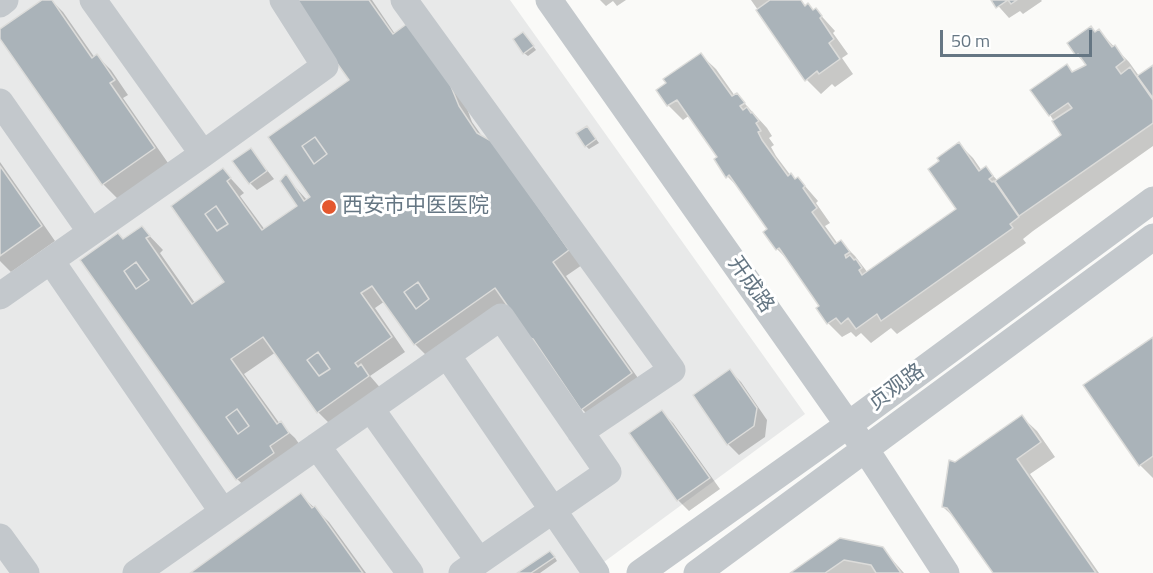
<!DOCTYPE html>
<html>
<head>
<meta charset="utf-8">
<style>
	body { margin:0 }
	#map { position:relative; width:1153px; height:573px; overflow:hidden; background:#fafaf8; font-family:"Titillium Web",sans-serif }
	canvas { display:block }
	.scale { position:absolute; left:940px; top:30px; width:152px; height:27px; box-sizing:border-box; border:3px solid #657683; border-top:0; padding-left:8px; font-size:18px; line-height:21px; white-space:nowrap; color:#657683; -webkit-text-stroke:4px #fff; paint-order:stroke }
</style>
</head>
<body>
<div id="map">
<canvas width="1153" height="573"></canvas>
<div class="scale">50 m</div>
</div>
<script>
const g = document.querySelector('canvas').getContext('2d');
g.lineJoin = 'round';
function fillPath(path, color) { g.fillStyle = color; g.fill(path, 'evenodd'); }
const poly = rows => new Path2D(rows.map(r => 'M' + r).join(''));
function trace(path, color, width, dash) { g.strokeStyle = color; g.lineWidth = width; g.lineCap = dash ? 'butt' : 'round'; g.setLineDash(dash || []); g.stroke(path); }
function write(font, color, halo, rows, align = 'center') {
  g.font = font + ' "Titillium Web","Noto Sans SC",sans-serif'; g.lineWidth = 6; g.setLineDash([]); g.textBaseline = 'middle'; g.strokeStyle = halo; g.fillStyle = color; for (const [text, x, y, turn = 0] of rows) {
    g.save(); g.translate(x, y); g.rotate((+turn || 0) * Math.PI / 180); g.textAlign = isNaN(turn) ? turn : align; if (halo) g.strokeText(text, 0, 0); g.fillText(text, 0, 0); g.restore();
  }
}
fillPath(poly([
	[0,0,510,0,805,414,589,573,0,573]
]), '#e8e9e9');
fillPath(poly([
	[45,0,51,0,63,12,95,58,97,56,111,70,128,95,123,98,168,163,118,199,103,184,0,36,0,31],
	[294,0,372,0,395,34,462,95,472,122,484,139,582,265,566,276,645,388,596,423,582,409,538,343,508,303,429,358,415,344,385,301,375,308,405,352,370,376,383,391,332,426,318,412,276,352,244,374,280,424,295,438,302,448,252,493,237,479,124,241,142,228,163,250,160,253,195,303,226,282,223,170,244,193,240,196,265,230,299,206,286,177,307,200,312,197,351,81],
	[600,0,626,0,617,6,613,1,606,6],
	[751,0,801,0,806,7,814,11,816,10,835,31,833,33,848,54,842,58,853,74,835,87,832,84,821,94,807,80],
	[993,0,1041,0,1042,1,1023,14,1020,11,1009,18],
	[1099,31,1129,62,1139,76,1153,67,1153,146,1033,231,1023,239,1026,243,897,334,891,328,871,343,861,333,856,337,851,332,842,337,828,323,821,306,792,264,777,249,769,230,743,192,728,177,716,160,719,157,690,115,683,120,668,105,658,91,701,55,716,69,735,96,737,95,767,128,772,136,769,138,774,145,771,147,776,156,791,176,796,180,798,178,818,201,816,203,830,223,825,226,838,244,841,242,855,256,868,273,958,210,959,144,973,158,982,171,986,168,998,181,1063,135,1050,115,1067,66,1073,73,1088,66,1077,55],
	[526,37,536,50,528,56,524,53],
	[590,131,599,143,589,149,586,146],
	[251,150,274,179,257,190,250,183],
	[0,162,55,241,11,272,0,261],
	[1153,338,1153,478,1140,465],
	[730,371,741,382,767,420,765,437,739,455,728,444],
	[662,412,673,423,720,489,689,511,678,500],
	[1022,417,1037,431,1055,457,1030,474,1099,573,994,573,958,521,943,507,955,463],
	[301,495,329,522,366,573,192,573],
	[882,548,904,573,792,573],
	[554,556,557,561,540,573,520,573]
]), '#0003');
const building = poly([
	[42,0,52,0,92,58,97,54,115,80,110,83,155,148,102,185,0,39,0,29,42,0],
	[292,0,369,0,393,34,408,23,448,79,459,106,477,133,493,142,569,250,553,262,632,373,581,410,533,339,530,338,495,288,414,345,372,286,361,293,392,337,355,363,358,367,361,364,369,376,317,413,263,337,231,359,277,424,281,421,289,433,270,446,274,453,236,480,80,260,118,233,123,239,142,226,150,236,146,238,192,304,224,282,171,206,223,168,231,178,227,181,262,230,297,206,280,181,285,175,287,175,304,201,310,197,268,137,349,80,292,0],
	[315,137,327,154,314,164,302,146,315,137],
	[216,206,228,224,217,231,205,214,216,206],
	[136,262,149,280,136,289,124,271,136,262],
	[418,282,429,299,416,309,404,292,418,282],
	[318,352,330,369,319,376,307,360,318,352],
	[237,409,249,426,238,434,226,417,237,409],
	[770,0,801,0,805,6,808,3,813,10,816,8,822,16,820,18,834,39,829,43,840,59,819,74,817,71,805,81,756,10,770,0],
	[991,0,1017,0,1011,4,1008,0,996,8,991,0],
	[1091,26,1095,32,1099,29,1112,47,1115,45,1125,60,1116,67,1121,74,1130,67,1153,100,1153,123,1019,216,995,181,1061,135,1052,121,1072,108,1068,103,1049,116,1030,90,1067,64,1072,72,1086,65,1078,54,1076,56,1067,43,1091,26],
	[523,32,534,46,523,54,513,39,523,32],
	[701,53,732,96,737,93,745,103,740,106,743,110,747,107,751,113,752,112,759,121,756,123,761,131,758,132,762,140,788,176,791,173,795,179,798,177,805,186,803,188,817,208,812,212,835,244,841,240,850,252,845,255,846,258,850,255,854,260,856,259,862,268,859,270,862,275,956,209,928,169,939,161,937,158,959,142,979,171,986,166,993,176,989,179,992,182,994,181,1019,217,1010,224,1013,228,881,321,877,314,856,329,848,318,841,324,836,318,827,324,816,308,819,306,779,248,776,250,763,232,767,229,729,175,726,178,714,159,717,157,677,100,667,106,656,90,666,83,663,79,701,53],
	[1153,65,1153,98,1137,76,1153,65],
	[587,126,596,139,585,147,576,133,587,126],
	[315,137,327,154,314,164,302,146,315,137],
	[251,148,267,171,249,184,232,161,251,148],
	[0,166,42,226,0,256,0,166],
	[216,206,228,224,217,231,205,214,216,206],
	[136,262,149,280,136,289,124,271,136,262],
	[418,282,429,299,416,309,404,292,418,282],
	[1153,337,1153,456,1139,466,1083,385,1153,337],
	[318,352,330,369,319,376,307,360,318,352],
	[730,369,757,408,754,426,727,445,693,395,730,369],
	[237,409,249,426,238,434,226,417,237,409],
	[662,410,710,478,677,501,629,433,662,410],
	[1022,415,1041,442,1017,459,1096,573,993,573,947,508,942,507,949,460,955,462,1022,415],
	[301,493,312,508,315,506,363,573,190,573,301,493],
	[840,538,883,547,901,573,876,573,871,565,844,560,825,573,790,573,840,538],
	[550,551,555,557,531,573,517,573,550,551]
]);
fillPath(building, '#aab3b9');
trace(building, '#dcdcda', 1.5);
trace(poly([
	[93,0,203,154],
	[404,0,672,370,580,432],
	[549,0,866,450,946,573],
	[0,4,5,0],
	[0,102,91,232],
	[51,261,223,512],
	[0,296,203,154,325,66,283,0],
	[447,355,596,573],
	[371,409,479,561],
	[317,446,410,573],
	[0,537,26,573],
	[136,573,501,317,608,472,462,573],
	[640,573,848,425,1153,200],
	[697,573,1153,237]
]), '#c3c8cc', 27);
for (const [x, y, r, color] of [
	[329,207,8,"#e4572e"]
]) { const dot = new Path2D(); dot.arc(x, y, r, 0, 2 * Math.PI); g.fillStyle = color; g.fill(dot); trace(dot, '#fff', 2); }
write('21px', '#657683', '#fff', [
	["西安市中医医院",342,207]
], 'left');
write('21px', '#657683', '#fff', [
	["开成路",750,285,55],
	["贞观路",897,388,-36]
]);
</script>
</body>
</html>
